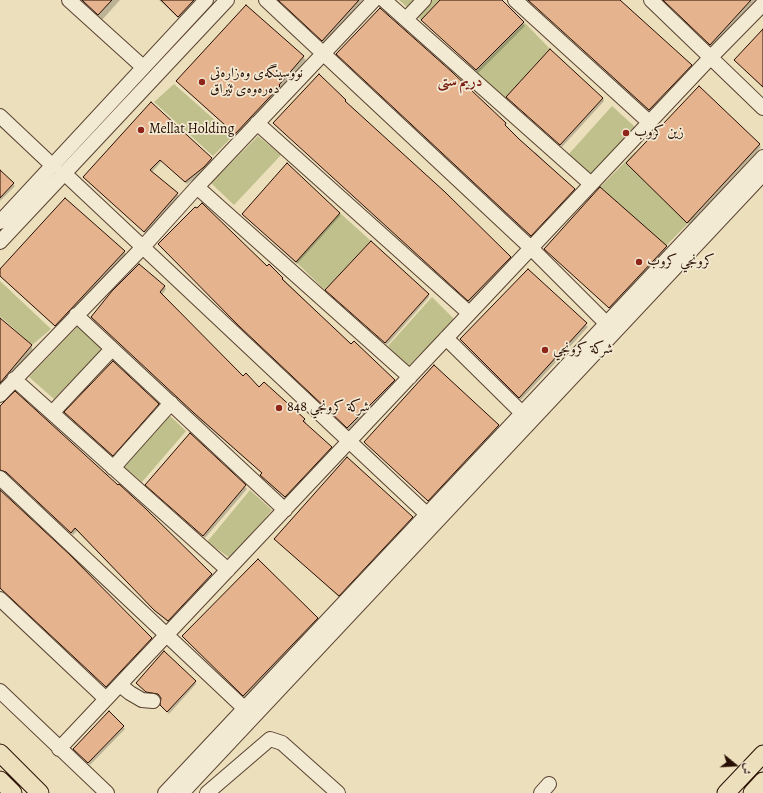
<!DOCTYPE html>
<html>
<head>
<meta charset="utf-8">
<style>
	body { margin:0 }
	#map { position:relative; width:763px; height:793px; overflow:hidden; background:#ecdfbc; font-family:Alegreya,Amiri,serif }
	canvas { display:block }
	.north { position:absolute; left:715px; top:745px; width:40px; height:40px; -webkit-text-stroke:3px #f3ead3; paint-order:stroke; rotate:108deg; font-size:11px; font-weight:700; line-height:16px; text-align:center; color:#280e03 }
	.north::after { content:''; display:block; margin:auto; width:14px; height:18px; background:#280e03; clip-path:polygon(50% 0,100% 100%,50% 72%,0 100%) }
</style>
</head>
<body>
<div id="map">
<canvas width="763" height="793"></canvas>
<div class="north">ش</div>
</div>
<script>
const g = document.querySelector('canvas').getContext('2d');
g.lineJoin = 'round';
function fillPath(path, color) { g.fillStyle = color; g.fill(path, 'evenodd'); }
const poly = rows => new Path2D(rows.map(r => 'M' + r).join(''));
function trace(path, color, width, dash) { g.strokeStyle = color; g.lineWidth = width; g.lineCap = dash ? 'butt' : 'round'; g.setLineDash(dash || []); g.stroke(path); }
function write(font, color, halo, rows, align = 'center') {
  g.font = font + ' Alegreya,Amiri,serif'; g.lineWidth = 3.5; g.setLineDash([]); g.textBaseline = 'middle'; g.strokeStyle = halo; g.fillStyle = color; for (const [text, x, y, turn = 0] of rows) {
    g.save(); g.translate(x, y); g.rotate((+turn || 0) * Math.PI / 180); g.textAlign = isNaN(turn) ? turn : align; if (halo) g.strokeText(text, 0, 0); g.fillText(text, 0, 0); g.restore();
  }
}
fillPath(poly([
	[399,0,440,0,421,20],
	[524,22,550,49,505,98,475,72],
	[174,84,233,136,213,156,154,102],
	[612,106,635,127,591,174,590,173,587,175,568,155],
	[258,136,281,155,234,205,211,183],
	[635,152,695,216,665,247,600,187],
	[340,213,371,241,325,290,296,262],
	[0,281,51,329,32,345,0,316],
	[432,297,455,320,407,367,388,346],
	[79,325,102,349,54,399,29,377],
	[169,415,186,431,142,482,121,464],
	[250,490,272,510,230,558,207,542]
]), '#bfc08c');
fillPath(poly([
	[79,0,120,0,102,20],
	[159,0,200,0,182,22],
	[278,0,363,0,324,43],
	[441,0,500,0,525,26,478,73,422,20],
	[529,0,618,0,693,70,652,114],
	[662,0,757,0,713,49],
	[763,30,763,88,735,60],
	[337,54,534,154,535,152,577,193,533,240],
	[303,57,306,60,238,137,177,81],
	[507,97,603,98,604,101,562,147],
	[345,100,348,105,510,258,512,262,471,304,275,123],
	[151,104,213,161,205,170,187,184,162,161,152,172,179,196,146,234,84,177],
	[759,145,761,147,689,224,627,164],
	[0,171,15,186,0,201],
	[600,189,668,249,611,310,545,249],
	[339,213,340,216,297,264,243,214],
	[159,244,267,268,269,265,351,345,396,385,350,431,242,330],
	[124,252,126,254,57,328,0,276,0,271],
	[529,270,588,327,521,400,461,340],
	[164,286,166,289,162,295,243,377,304,419,306,422,305,424,333,451,287,500,263,478,263,474,204,423,94,320],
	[326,290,428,294,429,297,387,345],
	[0,319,31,346,33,350,0,390],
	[434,367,500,428,430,503,365,442],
	[158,405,159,407,114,458,65,413],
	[0,409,211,575,213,578,170,624,157,613,77,531,73,535,9,475,4,472,0,474],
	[190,434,247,489,205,538,147,485],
	[0,491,153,642,108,689,0,589],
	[412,518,414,521,341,599,276,540],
	[317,619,318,621,245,698,185,639],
	[195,681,196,684,169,714,161,705,161,697,148,694,137,683],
	[123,727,125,729,90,765,74,749]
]), '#0003');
const building = poly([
	[82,0,112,0,98,15,82,0],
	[161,0,194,0,178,17,161,0],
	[278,0,359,0,322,41,278,0],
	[440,0,502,0,524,22,476,70,421,20,440,0],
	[528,0,620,0,692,65,649,110,528,0],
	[663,0,751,0,710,45,663,0],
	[246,5,304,56,279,85,280,86,235,134,176,81,246,5],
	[380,8,452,72,506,123,505,125,519,139,575,189,531,236,336,54,380,8],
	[763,29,763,87,734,60,763,29],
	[550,49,603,98,560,145,506,97,550,49],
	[319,74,346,100,345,101,445,192,511,257,468,301,273,123,319,74],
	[699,86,760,144,687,223,626,163,699,86],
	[151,102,212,158,204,167,185,182,160,160,150,170,178,193,144,232,83,177,151,102],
	[287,163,340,213,296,262,242,214,287,163],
	[0,170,14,183,0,198,0,170],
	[600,187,667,246,609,308,544,249,600,187],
	[65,198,125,251,55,326,0,276,0,269,65,198],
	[202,203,267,266,269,264,283,278,282,279,351,344,354,341,395,380,347,428,239,326,158,244,195,207,197,208,202,203],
	[371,241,429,294,385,343,325,290,371,241],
	[139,264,165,286,160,292,243,376,246,373,259,387,264,382,305,419,303,421,332,447,285,497,260,475,262,473,194,413,91,317,112,291,139,264],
	[528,269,587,323,519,398,460,339,528,269],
	[0,318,32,345,0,383,0,318],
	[113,361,159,404,113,456,64,412,113,361],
	[434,365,499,425,428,501,364,442,434,365],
	[15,391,118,485,119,484,146,509,212,574,168,621,154,610,75,528,71,533,6,472,0,470,0,406,15,391],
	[190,433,246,485,203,536,145,485,190,433],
	[347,457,413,517,339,596,274,539,347,457],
	[0,490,69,554,152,638,106,687,0,588,0,490],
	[258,559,318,618,243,696,182,636,258,559],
	[164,651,196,681,167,712,160,705,161,698,158,694,146,692,136,683,164,651],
	[109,711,124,726,88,763,73,749,109,711]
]);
fillPath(building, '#e6b38f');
trace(building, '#280e03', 1);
const minor = poly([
	[69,0,143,67],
	[266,0,531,248,613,330],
	[384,0,591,184],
	[515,0,649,122],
	[651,0,763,108],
	[406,19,424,0],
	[0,116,53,166],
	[257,123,469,313],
	[64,173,434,521],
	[197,187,410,377],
	[0,222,206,0],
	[0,242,227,0],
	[76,315,285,510],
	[446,338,523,414],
	[14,379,228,570],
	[0,395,142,248,197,187,374,0],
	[52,413,112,349],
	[113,468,171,403],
	[0,478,244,708],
	[0,599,106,699],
	[120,685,130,693,142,700,153,701],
	[0,691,107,793],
	[59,749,711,57,763,4],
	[165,793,763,157],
	[182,793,763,174],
	[207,793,270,739,282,743,338,793],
	[541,793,549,784]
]);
const major = poly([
	[0,753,40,793],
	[0,780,13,793],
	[726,793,763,754],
	[752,793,763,781]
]);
trace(minor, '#594231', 16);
trace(major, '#280e03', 19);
trace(minor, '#f3ead3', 14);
trace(major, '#ecdfbc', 17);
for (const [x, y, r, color] of [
	[202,82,4,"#8f2418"],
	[141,130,4,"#8f2418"],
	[626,133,4,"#8f2418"],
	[639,262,4,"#8f2418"],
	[545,350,4,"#8f2418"],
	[279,408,4,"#8f2418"]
]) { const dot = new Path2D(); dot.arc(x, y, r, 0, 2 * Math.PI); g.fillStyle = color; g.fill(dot); trace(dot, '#f3ead3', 1.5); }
write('14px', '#280e03', '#f3ead3', [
	["نووسینگەی وەزارەتی",210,74],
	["دەرەوەی ئێراق",210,90],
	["Mellat Holding",149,130],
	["زين كروب",634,133],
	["كرونجي كروب",647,262],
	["شركة كرونجي",553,350],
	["شركة كرونجي 848",287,408]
], 'left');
write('bold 15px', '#7a1f14', '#f3ead3', [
	["دریم ستی",460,82]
]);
</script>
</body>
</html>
